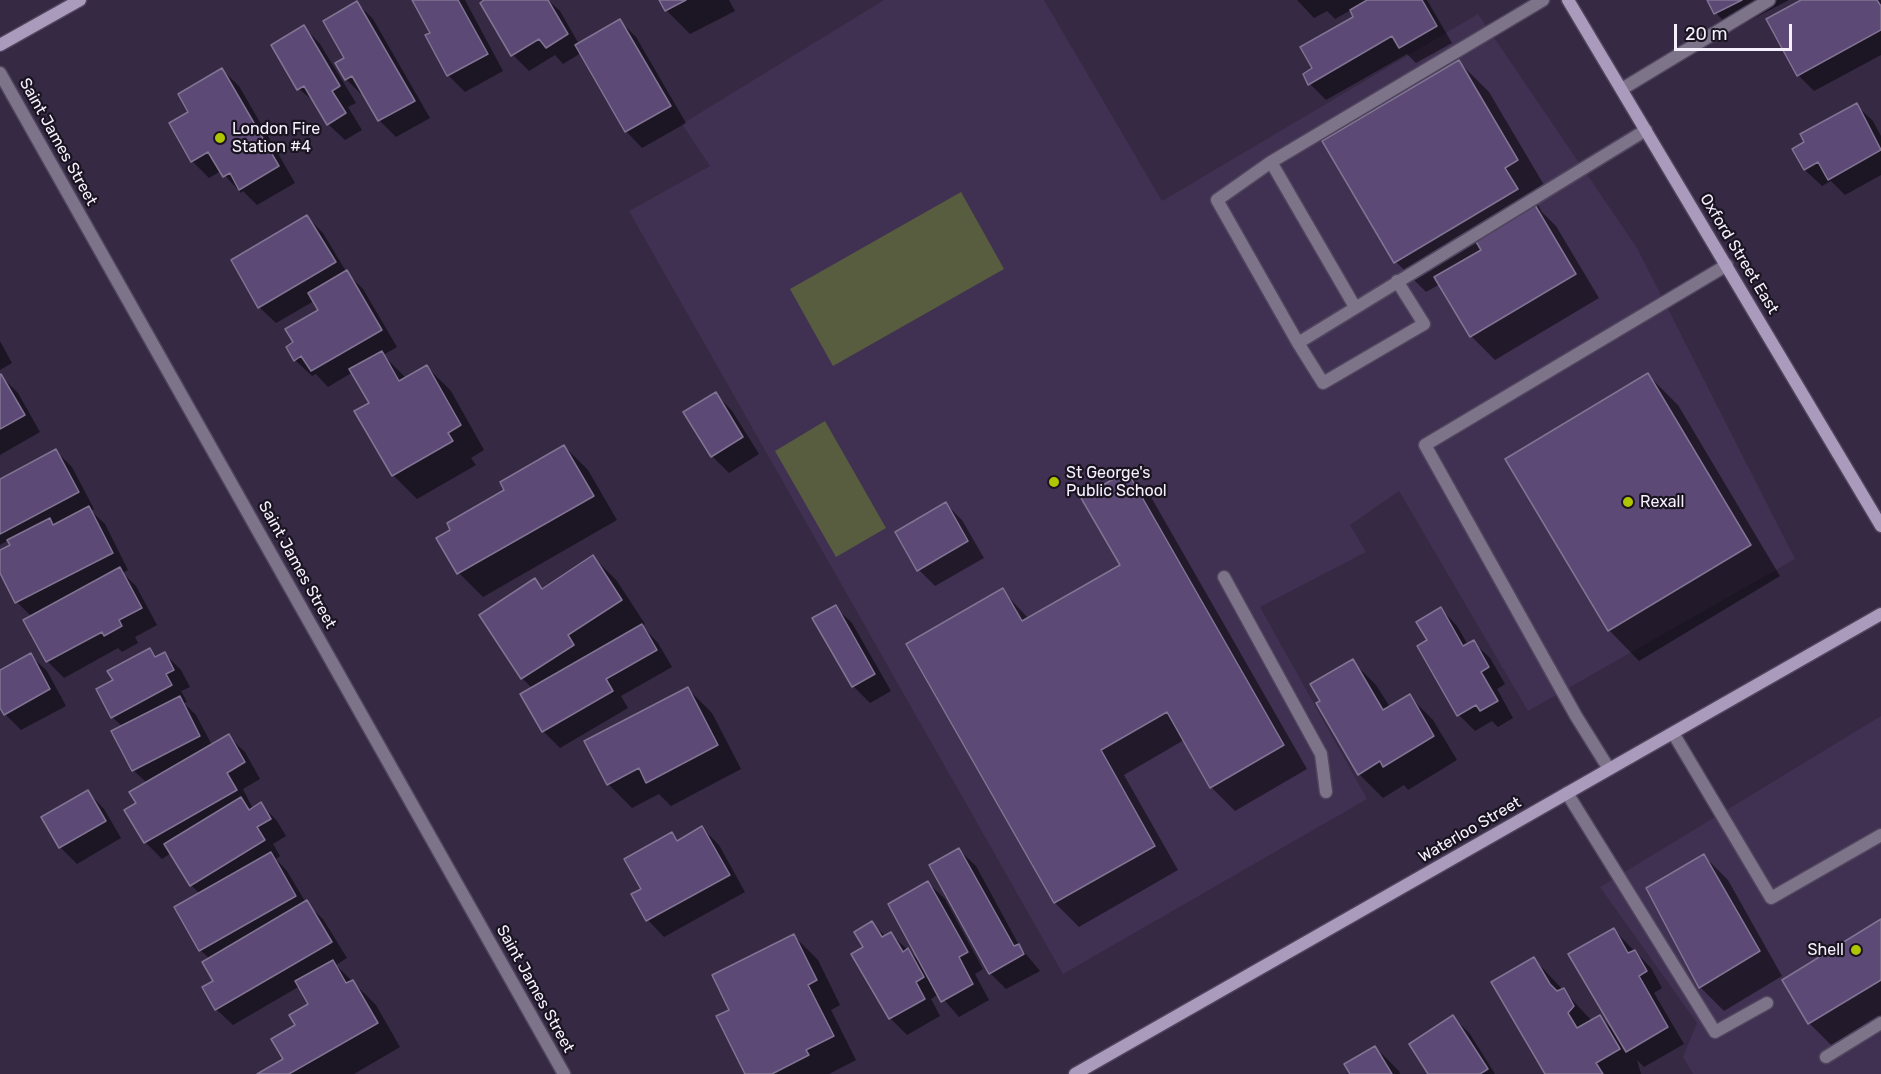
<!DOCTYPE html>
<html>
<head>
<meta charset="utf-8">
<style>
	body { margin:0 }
	#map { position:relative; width:1881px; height:1074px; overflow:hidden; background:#352944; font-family:Rubik,sans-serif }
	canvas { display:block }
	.scale { position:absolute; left:1674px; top:24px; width:118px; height:27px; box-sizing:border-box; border:3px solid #f6f0fe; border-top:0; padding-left:8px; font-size:18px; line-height:21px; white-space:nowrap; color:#f6f0fe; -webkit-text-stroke:4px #1a1421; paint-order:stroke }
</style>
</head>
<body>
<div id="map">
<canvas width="1881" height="1074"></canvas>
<div class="scale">20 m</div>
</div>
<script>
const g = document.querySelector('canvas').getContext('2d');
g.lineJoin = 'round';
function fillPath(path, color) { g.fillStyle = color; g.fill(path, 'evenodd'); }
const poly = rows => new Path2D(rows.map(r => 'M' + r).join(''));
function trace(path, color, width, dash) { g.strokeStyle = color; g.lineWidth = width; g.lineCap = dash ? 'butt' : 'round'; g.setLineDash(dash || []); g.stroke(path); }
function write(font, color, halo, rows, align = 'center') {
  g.font = font + ' Rubik,sans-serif'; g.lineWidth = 4.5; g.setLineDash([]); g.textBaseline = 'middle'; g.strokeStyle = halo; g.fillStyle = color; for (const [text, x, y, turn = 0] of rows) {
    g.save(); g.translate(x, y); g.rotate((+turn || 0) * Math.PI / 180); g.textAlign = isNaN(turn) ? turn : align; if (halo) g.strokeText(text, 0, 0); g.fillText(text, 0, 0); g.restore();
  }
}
fillPath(poly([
	[884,0,1044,0,1162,201,1478,14,1637,248,1795,559,1528,711,1399,491,1350,525,1366,552,1260,607,1367,799,1063,974,629,211,710,166,682,124],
	[1881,716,1881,1074,1693,1074,1683,1057,1697,1023,1600,887]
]), '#403152');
fillPath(poly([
	[961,192,1004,269,833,366,790,289],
	[825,421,886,528,836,557,775,451]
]), '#575d3e');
fillPath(poly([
	[414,0,465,0,503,71,465,92,448,75,427,36,432,33],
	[487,0,548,0,560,11,579,44,620,21,636,37,686,123,642,148,626,131,581,53,563,64,555,55,529,71,513,55],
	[660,0,729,0,735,11,690,34,666,10],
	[1297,0,1427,0,1452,43,1416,63,1407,54,1326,100,1310,84,1314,69,1355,17,1351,10,1335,19,1327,11,1314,18],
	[1709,0,1789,0,1732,30,1716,13],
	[1804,0,1881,0,1881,55,1814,91,1798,75],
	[357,3,373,19,430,118,396,137,379,120,365,95,363,96,346,79,346,58],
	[304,27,320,44,356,103,348,107,362,130,345,140,328,124,317,104,299,89],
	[1459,62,1489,92,1547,190,1534,198,1542,212,1556,226,1599,298,1495,360,1471,336,1440,284,1426,292,1396,262],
	[222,70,239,86,295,183,257,205,243,191,241,193,221,171,209,178,192,161,190,112],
	[1856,105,1873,121,1881,136,1881,175,1845,195,1831,181,1822,186,1805,170,1794,149],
	[307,217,323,233,347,273,363,289,397,347,383,355,407,379,427,367,451,391,484,450,471,458,476,465,417,499,393,475,371,404,353,372,328,387,316,374,312,376,295,360,295,343,320,311,314,301,276,323,259,307],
	[0,341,12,363,0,370],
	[0,375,18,393,40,432,0,455],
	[1648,375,1678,405,1780,576,1639,661,1609,630],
	[716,394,732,411,759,454,729,473,712,456,685,412],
	[564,446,588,470,617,520,483,597,459,573,438,539],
	[56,451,72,467,94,509,91,511,105,524,128,570,123,573,136,586,157,625,135,637,138,643,122,652,118,648,64,678,47,661,32,617,17,602,0,569,0,552,11,546,9,540,0,545,0,480],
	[1127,473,1151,497,1307,769,1235,811,1211,787,1184,740,1124,775,1178,870,1079,927,1055,903,908,644,1002,590,1029,619,1122,565],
	[946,504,962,520,984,558,935,586,919,570],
	[593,557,617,581,645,624,642,626,658,643,672,667,621,696,628,708,560,748,543,731,532,688,522,678,481,616,535,580,544,589],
	[835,607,852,623,891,691,870,703,853,686,814,618],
	[1441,609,1457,626,1468,645,1473,642,1490,658,1505,684,1497,689,1513,718,1498,727,1492,721,1475,731,1459,715],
	[150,649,157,657,164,653,181,670,190,687,181,691,187,702,184,703,196,715,212,745,228,736,245,752,260,779,243,789,253,809,261,804,277,821,286,836,273,844,280,856,276,859,287,871,306,903,323,919,347,958,336,965,376,1005,400,1047,354,1074,260,1074,285,1060,297,1026,310,1004,300,986,233,1025,216,1009,215,982,210,959,200,950,200,894,191,885,171,853,162,859,145,842,126,810,138,803,147,783,133,770,123,727,112,717,115,681],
	[30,655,47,671,66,706,21,730,5,714,0,705,0,671],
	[1352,661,1376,685,1390,707,1409,696,1433,720,1457,760,1408,790,1404,785,1383,798,1359,774],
	[688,689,712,713,741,769,671,806,659,794,632,808,608,784],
	[88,792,104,809,121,838,77,864,60,847],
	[702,828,719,845,745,892,664,937,648,920,633,895,643,889,672,834,679,841],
	[959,850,976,866,1020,947,1040,971,1006,989,990,973],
	[1704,856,1728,880,1782,976,1724,1011,1700,987,1648,889],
	[928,883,945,899,983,969,975,974,989,1000,959,1017,939,994,931,999,940,1016,907,1035,890,1018,853,954,865,948,872,923,886,937,891,934,921,963],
	[1881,921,1881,1018,1833,1047,1809,1023,1784,981],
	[1613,929,1651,968,1662,988,1654,993,1684,1044,1644,1067,1637,1060,1641,1074,1547,1074,1534,959,1592,1021,1600,1017,1614,1031],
	[794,936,818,960,840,1005,831,1010,856,1060,829,1074,746,1074,732,1010],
	[1453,1017,1470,1034,1495,1074,1430,1074],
	[1375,1047,1399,1071,1400,1074,1351,1074]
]), '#0007');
const building = poly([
	[412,0,458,0,488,54,447,76,425,35,430,33,412,0],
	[484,0,548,0,568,34,546,48,539,39,511,56,480,3,484,0],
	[659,0,686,0,665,11,659,0],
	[1367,0,1422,0,1437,26,1399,48,1392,36,1308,85,1303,74,1312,68,1300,47,1353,17,1350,10,1367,0],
	[1707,0,1742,0,1714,14,1707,0],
	[1801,0,1877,0,1881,6,1881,30,1797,76,1766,19,1801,0],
	[357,1,415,101,378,121,352,76,345,80,335,63,344,58,323,21,357,1],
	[620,19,671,106,625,132,575,45,620,19],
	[304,25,340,86,332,91,346,113,327,125,304,86,297,90,271,45,304,25],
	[1459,60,1518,160,1505,168,1518,189,1394,263,1322,141,1459,60],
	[222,68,279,166,239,190,230,173,223,177,208,152,191,162,169,123,188,112,178,94,222,68],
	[1857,103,1881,150,1828,180,1818,162,1804,170,1792,149,1804,142,1800,134,1857,103],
	[1532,200,1576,274,1470,337,1434,277,1481,250,1472,235,1532,200],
	[307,215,336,262,258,308,231,260,307,215],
	[347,270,382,330,311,371,301,356,294,361,286,347,293,342,285,329,318,310,308,293,347,270],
	[382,351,399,381,427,365,461,425,448,433,453,441,392,476,354,411,369,403,349,369,382,351],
	[1648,373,1751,545,1608,631,1505,459,1648,373],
	[1,374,25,415,0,429,0,375,1,374],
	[716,392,743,437,711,457,683,412,716,392],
	[564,445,594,496,457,574,436,538,450,530,447,523,504,490,500,482,564,445],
	[56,449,79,492,0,534,0,479,56,449],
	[1127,471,1284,745,1210,788,1167,712,1101,750,1155,846,1054,903,906,644,1003,588,1022,621,1120,565,1081,498,1127,471],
	[946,502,968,541,917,571,895,532,946,502],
	[89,506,113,553,15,603,0,573,0,550,10,545,7,540,50,518,53,525,89,506],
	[593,555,622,600,568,635,574,645,521,679,479,615,535,578,542,589,593,555],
	[120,567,142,608,119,620,122,626,104,636,102,632,46,662,23,620,120,567],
	[836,605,875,674,852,687,812,618,836,605],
	[1441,607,1463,646,1474,640,1489,667,1481,672,1498,701,1480,711,1476,705,1457,716,1417,646,1427,640,1416,622,1441,607],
	[642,624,657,650,606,679,613,691,542,732,520,694,642,624],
	[150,648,155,657,165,652,174,670,166,674,172,685,111,718,96,689,113,680,107,671,150,648],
	[31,653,50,689,4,715,0,708,0,670,31,653],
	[1353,659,1383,710,1410,694,1434,736,1383,767,1380,761,1358,775,1316,703,1320,701,1310,684,1353,659],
	[688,687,718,745,646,783,639,768,607,785,584,741,688,687],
	[180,696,200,736,132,771,111,731,180,696],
	[229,734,245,762,227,773,237,790,144,843,124,810,136,803,129,792,229,734],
	[88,790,106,821,59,848,41,817,88,790],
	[241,797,249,810,261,802,271,819,257,827,265,840,190,886,164,844,241,797],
	[702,826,730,875,646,921,631,894,641,889,624,859,672,832,677,841,702,826],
	[959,848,1014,946,1019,944,1024,954,989,974,929,865,959,848],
	[271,852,296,896,199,951,174,907,271,852],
	[1704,854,1760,951,1699,988,1646,888,1704,854],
	[928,881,968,952,959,957,973,984,941,1002,888,904,928,881],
	[307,900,332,942,215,1010,202,987,213,981,202,962,307,900],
	[1881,919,1881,980,1808,1024,1782,980,1881,919],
	[872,921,882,937,891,932,903,952,908,948,924,977,916,982,925,999,889,1019,851,954,863,947,854,932,872,921],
	[1614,928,1628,953,1635,950,1647,971,1639,976,1668,1027,1626,1052,1568,954,1614,928],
	[794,934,817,980,808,985,834,1036,806,1050,809,1055,772,1074,745,1074,716,1016,729,1010,712,975,794,934],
	[1534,957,1550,984,1557,991,1564,988,1574,1006,1568,1013,1577,1028,1600,1015,1620,1049,1596,1063,1603,1074,1545,1074,1491,982,1534,957],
	[333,960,346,983,353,980,378,1023,289,1074,257,1074,283,1059,271,1039,295,1025,289,1015,308,1004,295,981,333,960],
	[1453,1015,1488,1069,1480,1074,1428,1074,1409,1044,1453,1015],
	[1375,1046,1392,1074,1350,1074,1344,1064,1375,1046]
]);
fillPath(building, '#5d4976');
trace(building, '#817493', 1.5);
const lane = poly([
	[1543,0,1271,162,1217,200,1298,343,1646,130],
	[1622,89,1769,0],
	[1271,162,1355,307],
	[1298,343,1323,383,1424,324,1397,281],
	[1224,577,1321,754,1326,792],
	[1673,733,1771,898,1881,835],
	[1609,769,1576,716,1425,445,1727,265],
	[1567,793,1715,1032,1767,1003],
	[1826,1057,1881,1023]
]);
const street = poly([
	[0,73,564,1074]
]);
const secondary = poly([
	[1568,0,1881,526],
	[0,45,80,0],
	[1075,1074,1881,614]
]);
trace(lane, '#50455e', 15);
trace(street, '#50455e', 15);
trace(secondary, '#50455e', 15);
trace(lane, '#7d748a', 12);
trace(street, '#7d748a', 12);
trace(secondary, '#aa9bbd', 12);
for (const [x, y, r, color] of [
	[220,138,6,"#b0c502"],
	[1054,482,6,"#b0c502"],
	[1628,502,6,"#b0c502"],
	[1856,950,6,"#b0c502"]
]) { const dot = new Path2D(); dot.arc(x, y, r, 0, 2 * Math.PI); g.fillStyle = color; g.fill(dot); trace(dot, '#1a1421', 2); }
write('16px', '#f6f0fe', '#1a1421', [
	["London Fire",232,129],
	["Station #4",232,147],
	["St George's",1066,473],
	["Public School",1066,491],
	["Rexall",1640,502],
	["Shell",1844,950,"right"]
], 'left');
write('16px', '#f6f0fe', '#1a1421', [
	["Saint James Street",58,142,61],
	["Oxford Street East",1739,254,59],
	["Saint James Street",297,565,61],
	["Waterloo Street",1470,830,-30],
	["Saint James Street",535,989,61]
]);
</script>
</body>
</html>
